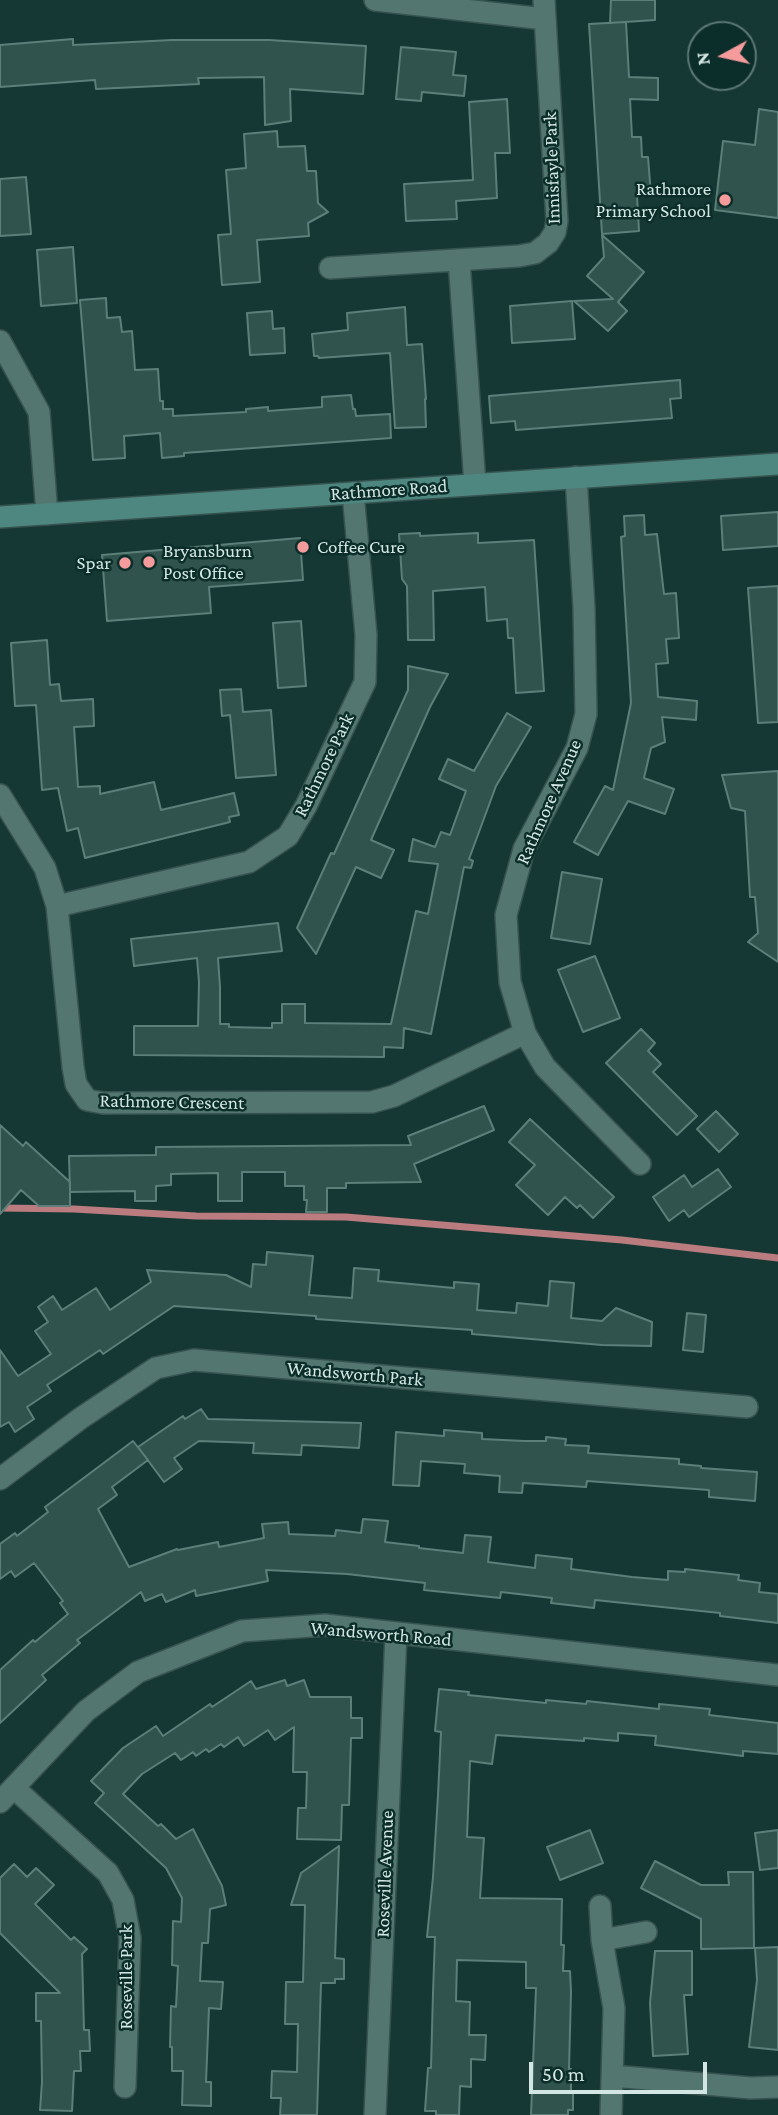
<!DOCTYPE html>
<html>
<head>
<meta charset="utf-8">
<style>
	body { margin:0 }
	#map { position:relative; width:778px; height:2115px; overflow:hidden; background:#163834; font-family:"Crimson Pro",serif }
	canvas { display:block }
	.north { position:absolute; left:687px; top:21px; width:70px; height:70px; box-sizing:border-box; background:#0b2e2a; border:2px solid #5b7874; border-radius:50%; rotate:262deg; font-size:19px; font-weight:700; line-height:28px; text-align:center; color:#d3e6e3 }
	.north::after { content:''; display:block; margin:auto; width:24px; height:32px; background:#f59b9b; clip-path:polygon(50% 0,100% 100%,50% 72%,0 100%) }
	.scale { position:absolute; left:529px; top:2062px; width:178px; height:32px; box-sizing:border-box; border:4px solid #d3e6e3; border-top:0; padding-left:9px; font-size:21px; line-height:24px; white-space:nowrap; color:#d3e6e3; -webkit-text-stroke:5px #0b2e2a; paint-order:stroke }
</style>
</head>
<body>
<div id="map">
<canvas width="778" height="2115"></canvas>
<div class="north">N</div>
<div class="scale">50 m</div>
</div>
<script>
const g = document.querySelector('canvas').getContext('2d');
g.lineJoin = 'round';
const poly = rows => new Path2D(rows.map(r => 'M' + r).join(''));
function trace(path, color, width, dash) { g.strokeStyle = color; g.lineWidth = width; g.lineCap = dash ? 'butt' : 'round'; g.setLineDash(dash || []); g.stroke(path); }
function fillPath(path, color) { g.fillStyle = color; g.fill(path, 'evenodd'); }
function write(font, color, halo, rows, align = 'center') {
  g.font = font + ' "Crimson Pro",serif'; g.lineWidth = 5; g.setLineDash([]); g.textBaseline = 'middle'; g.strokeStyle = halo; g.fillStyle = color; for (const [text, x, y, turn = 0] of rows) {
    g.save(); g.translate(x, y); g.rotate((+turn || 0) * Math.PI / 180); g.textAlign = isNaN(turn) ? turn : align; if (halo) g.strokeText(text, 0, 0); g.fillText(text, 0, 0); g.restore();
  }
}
trace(poly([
	[0,1208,74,1209,196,1216,346,1217,622,1240,778,1258]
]), '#ba7c7e', 7);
const building = poly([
	[611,0,655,0,655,20,610,23,611,0],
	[626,22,629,77,658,78,658,100,630,99,632,137,641,137,642,157,648,157,651,195,637,196,639,231,602,234,589,24,626,22],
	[73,39,73,45,172,40,269,40,366,46,363,94,290,89,291,121,265,125,264,77,198,78,199,84,96,89,95,80,0,87,0,45,73,39],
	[401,47,456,52,453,75,466,76,464,96,422,92,421,101,396,99,401,47],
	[507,99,510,153,495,153,497,198,456,201,457,219,406,221,404,184,473,180,469,102,507,99],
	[759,109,778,112,778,218,715,210,723,141,755,145,759,109],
	[277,131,278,147,305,146,307,171,316,171,318,203,328,212,308,223,309,236,257,240,260,282,222,285,218,235,231,234,226,170,246,168,244,134,277,131],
	[26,177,31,234,0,236,0,179,26,177],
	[602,235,644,272,618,302,627,311,608,331,574,301,613,299,587,276,604,257,602,235],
	[73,247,77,303,41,306,37,250,73,247],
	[106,298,107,318,120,317,122,332,132,331,135,370,158,369,160,401,163,401,163,409,173,409,173,416,246,412,246,409,268,407,268,411,322,407,322,397,351,395,353,409,355,409,356,416,390,414,391,438,184,453,184,456,162,458,160,433,124,436,125,458,93,460,80,300,106,298],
	[572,301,575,339,512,343,510,306,572,301],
	[405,307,407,345,422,344,426,399,425,399,426,427,395,428,390,353,319,358,318,356,314,356,312,334,348,330,347,313,405,307],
	[272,311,273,329,284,328,285,353,250,355,247,313,272,311],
	[680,380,681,398,670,399,672,418,516,430,515,421,491,423,489,396,680,380],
	[778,512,778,546,723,550,721,516,778,512],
	[644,515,645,535,657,534,664,594,676,593,679,638,666,639,668,663,656,664,658,697,697,701,696,720,662,717,665,742,651,748,644,778,674,789,665,814,628,801,598,855,574,842,605,786,613,790,631,703,621,537,625,536,624,516,644,515],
	[420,533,420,536,478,533,478,543,534,540,544,691,516,693,513,638,508,638,507,619,487,621,485,587,433,591,434,640,408,640,407,586,402,579,399,534,420,533],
	[300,538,303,580,209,587,211,613,107,621,102,555,300,538],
	[778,586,778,722,758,723,748,588,778,586],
	[301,621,306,686,278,688,273,623,301,621],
	[47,640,50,685,59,684,61,701,93,699,94,726,74,727,78,787,100,786,100,794,154,782,161,810,234,793,239,815,229,817,230,822,85,858,78,828,67,831,58,788,42,790,36,705,15,706,11,643,47,640],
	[408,666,448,674,430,707,371,840,394,850,381,878,356,867,316,954,297,928,331,853,334,854,408,690,408,666],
	[241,689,243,712,271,710,276,775,236,778,230,715,222,716,220,690,241,689],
	[507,713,531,727,496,786,469,859,473,861,471,868,464,867,431,1034,404,1028,403,1048,384,1047,384,1057,134,1055,134,1026,198,1026,199,982,197,958,134,966,131,939,278,923,282,951,218,958,220,987,220,1024,229,1024,229,1027,272,1028,272,1023,282,1023,282,1004,305,1004,305,1023,391,1024,416,911,428,914,438,864,409,861,413,839,435,847,441,832,450,835,466,791,439,779,448,759,474,771,507,713],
	[778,771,778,962,748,942,758,933,755,897,750,897,745,811,731,808,722,775,778,771],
	[562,872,602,879,590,944,551,938,562,872],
	[595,956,620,1018,583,1032,558,970,595,956],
	[641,1029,655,1043,648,1051,661,1064,653,1072,697,1116,677,1135,606,1063,641,1029],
	[484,1106,494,1130,414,1164,421,1182,346,1183,346,1188,327,1188,327,1212,306,1212,307,1200,304,1200,304,1186,285,1186,285,1172,242,1172,242,1201,218,1201,218,1173,171,1174,171,1185,156,1186,156,1201,135,1201,135,1191,70,1192,69,1156,156,1155,156,1147,411,1145,408,1136,484,1106],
	[716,1111,738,1134,719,1152,697,1129,716,1111],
	[530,1119,614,1197,593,1218,580,1205,577,1208,565,1197,548,1215,516,1185,535,1165,509,1142,530,1119],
	[0,1125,23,1146,26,1142,70,1182,70,1206,39,1206,21,1190,0,1214,0,1125],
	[718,1169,731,1187,689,1217,684,1210,669,1221,653,1197,684,1175,692,1187,718,1169],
	[267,1252,313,1256,309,1295,352,1298,354,1268,379,1270,378,1281,454,1288,454,1282,479,1284,477,1310,516,1313,517,1303,548,1306,550,1281,574,1283,571,1318,602,1321,616,1308,652,1322,651,1346,602,1345,472,1334,472,1330,316,1319,316,1316,174,1306,103,1354,100,1350,47,1385,51,1391,27,1407,34,1419,15,1432,9,1422,0,1427,0,1350,18,1376,51,1354,35,1331,48,1322,38,1307,53,1296,62,1310,96,1288,110,1310,151,1282,147,1270,226,1275,251,1287,253,1264,266,1265,267,1252],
	[687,1313,706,1315,703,1352,683,1350,687,1313],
	[201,1409,208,1419,361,1423,359,1448,302,1445,301,1455,253,1453,254,1443,199,1441,174,1458,182,1469,164,1482,138,1447,183,1416,185,1419,201,1409],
	[444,1430,482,1433,482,1439,524,1441,546,1441,546,1437,566,1439,565,1445,589,1446,588,1453,679,1459,679,1464,701,1466,701,1468,757,1472,755,1501,709,1497,709,1490,587,1481,586,1487,523,1483,522,1493,499,1492,500,1476,464,1473,465,1464,421,1461,419,1486,393,1485,396,1432,444,1436,444,1430],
	[133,1441,148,1460,112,1487,117,1495,98,1509,129,1567,177,1549,178,1550,218,1542,219,1547,264,1538,262,1524,288,1522,289,1534,335,1536,336,1530,361,1533,363,1519,388,1521,385,1542,419,1546,419,1548,463,1553,465,1535,491,1537,488,1562,535,1568,536,1555,572,1559,571,1569,632,1577,668,1580,668,1571,685,1572,685,1569,739,1575,738,1580,760,1583,759,1592,778,1594,778,1623,720,1616,720,1613,595,1600,594,1608,551,1603,552,1598,501,1592,500,1598,424,1590,425,1583,347,1574,266,1570,268,1581,196,1596,195,1590,166,1602,162,1594,145,1601,141,1592,77,1640,80,1643,42,1675,46,1680,0,1723,0,1670,33,1640,35,1642,68,1614,60,1603,63,1601,34,1563,15,1577,11,1571,0,1579,0,1544,15,1533,17,1536,48,1512,45,1507,133,1441],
	[285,1680,287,1686,304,1680,310,1697,351,1697,351,1718,362,1718,362,1738,351,1738,349,1805,342,1805,341,1840,297,1839,298,1808,306,1808,307,1772,293,1772,294,1727,275,1740,268,1730,244,1746,238,1737,224,1747,221,1744,209,1752,206,1749,196,1756,193,1752,181,1760,175,1753,142,1774,123,1794,158,1826,161,1824,176,1839,193,1829,222,1886,226,1905,210,1909,208,1943,202,1943,200,1981,223,1982,221,2009,209,2008,206,2082,211,2082,211,2106,182,2105,183,2071,172,2071,172,2047,170,2047,171,2006,176,2007,178,1966,172,1965,173,1921,181,1922,182,1898,166,1868,95,1803,104,1793,91,1781,123,1748,156,1726,163,1736,210,1704,212,1707,251,1681,256,1689,285,1680],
	[439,1689,469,1692,468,1695,546,1703,546,1700,586,1704,587,1701,659,1709,659,1704,710,1709,709,1715,778,1723,778,1754,743,1751,743,1756,655,1745,656,1736,618,1733,618,1741,584,1738,584,1741,496,1735,492,1764,470,1761,467,1837,484,1838,480,1898,562,1899,561,1945,564,1945,563,1971,570,1971,571,1992,569,2069,571,2069,571,2091,573,2091,573,2110,568,2110,568,2115,531,2115,536,1988,526,1988,526,1962,457,1960,456,2001,470,2002,469,2035,486,2035,485,2060,471,2059,471,2087,460,2086,459,2115,436,2115,436,2111,425,2111,428,2068,431,2068,433,1993,435,1937,427,1937,433,1877,438,1795,441,1732,435,1731,439,1689],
	[590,1830,603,1863,560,1880,547,1847,590,1830],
	[778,1830,778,1868,760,1870,755,1833,778,1830],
	[339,1846,335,1958,344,1959,344,1979,335,1979,335,1983,321,1983,317,2115,280,2115,281,2098,271,2098,272,2071,297,2072,298,2024,285,2024,286,1982,303,1982,305,1905,291,1905,301,1873,339,1846],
	[655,1861,701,1885,729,1885,728,1872,753,1872,754,1948,701,1949,701,1919,641,1888,655,1861],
	[14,1864,27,1877,36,1868,54,1885,35,1904,71,1940,74,1937,87,1949,82,1954,84,2030,89,2030,90,2051,80,2051,81,2071,74,2071,72,2111,40,2110,42,2082,41,2021,36,2021,36,1993,60,1993,0,1933,0,1878,14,1864],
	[778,1947,778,2050,749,2047,757,1980,755,1948,778,1947],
	[655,1951,692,1951,692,1995,684,1995,688,2054,653,2056,650,2003,655,1951]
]);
fillPath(building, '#31534e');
trace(building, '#5c7f79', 2);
const street = poly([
	[375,0,545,19],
	[459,260,475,484],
	[330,268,519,256,535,253,548,243,555,232,557,221,544,0],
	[0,341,39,412,47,514],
	[576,477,584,608,586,714,577,748,524,849,506,915,510,982,525,1033,545,1067,640,1164],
	[0,795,45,868,57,906,73,1067,76,1084,87,1100,103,1103,372,1102,394,1096,525,1033],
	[57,906,249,862,288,836,306,806,365,682,366,635,353,493],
	[0,1479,81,1418,156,1368,194,1360,747,1407],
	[14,1788,108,1873,123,1900,130,1938,125,2087],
	[0,1802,86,1711,138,1672,242,1631,325,1625,778,1675],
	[600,1906,602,1940,614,2008,611,2115],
	[602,1940,646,1932],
	[613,2076,751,2088,778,2087],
	[375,2115,396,1634]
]);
const secondary = poly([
	[0,517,778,464]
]);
trace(street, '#375350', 24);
trace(secondary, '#375350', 24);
trace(street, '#537671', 21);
trace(secondary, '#4e8780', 21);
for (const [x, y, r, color] of [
	[725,200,7,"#f59b9b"],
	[303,547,7,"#f59b9b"],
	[149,562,7,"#f59b9b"],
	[125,563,7,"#f59b9b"]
]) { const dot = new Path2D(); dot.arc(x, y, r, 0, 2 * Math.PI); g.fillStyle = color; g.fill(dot); trace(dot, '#0b2e2a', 2.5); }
write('19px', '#d3e6e3', '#0b2e2a', [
	["Innisfayle Park",552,168,-92],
	["Rathmore Road",389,490,-4],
	["Rathmore Park",324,765,-64],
	["Rathmore Avenue",549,802,-66],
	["Rathmore Crescent",172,1102,1],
	["Wandsworth Park",355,1374,5],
	["Wandsworth Road",381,1634,5],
	["Roseville Avenue",385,1874,-88],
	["Roseville Park",126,1977,-90]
]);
write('19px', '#d3e6e3', '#0b2e2a', [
	["Rathmore",711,189],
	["Primary School",711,211],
	["Coffee Cure",317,547,"left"],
	["Bryansburn",163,551,"left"],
	["Post Office",163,573,"left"],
	["Spar",111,563]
], 'right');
</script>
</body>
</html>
